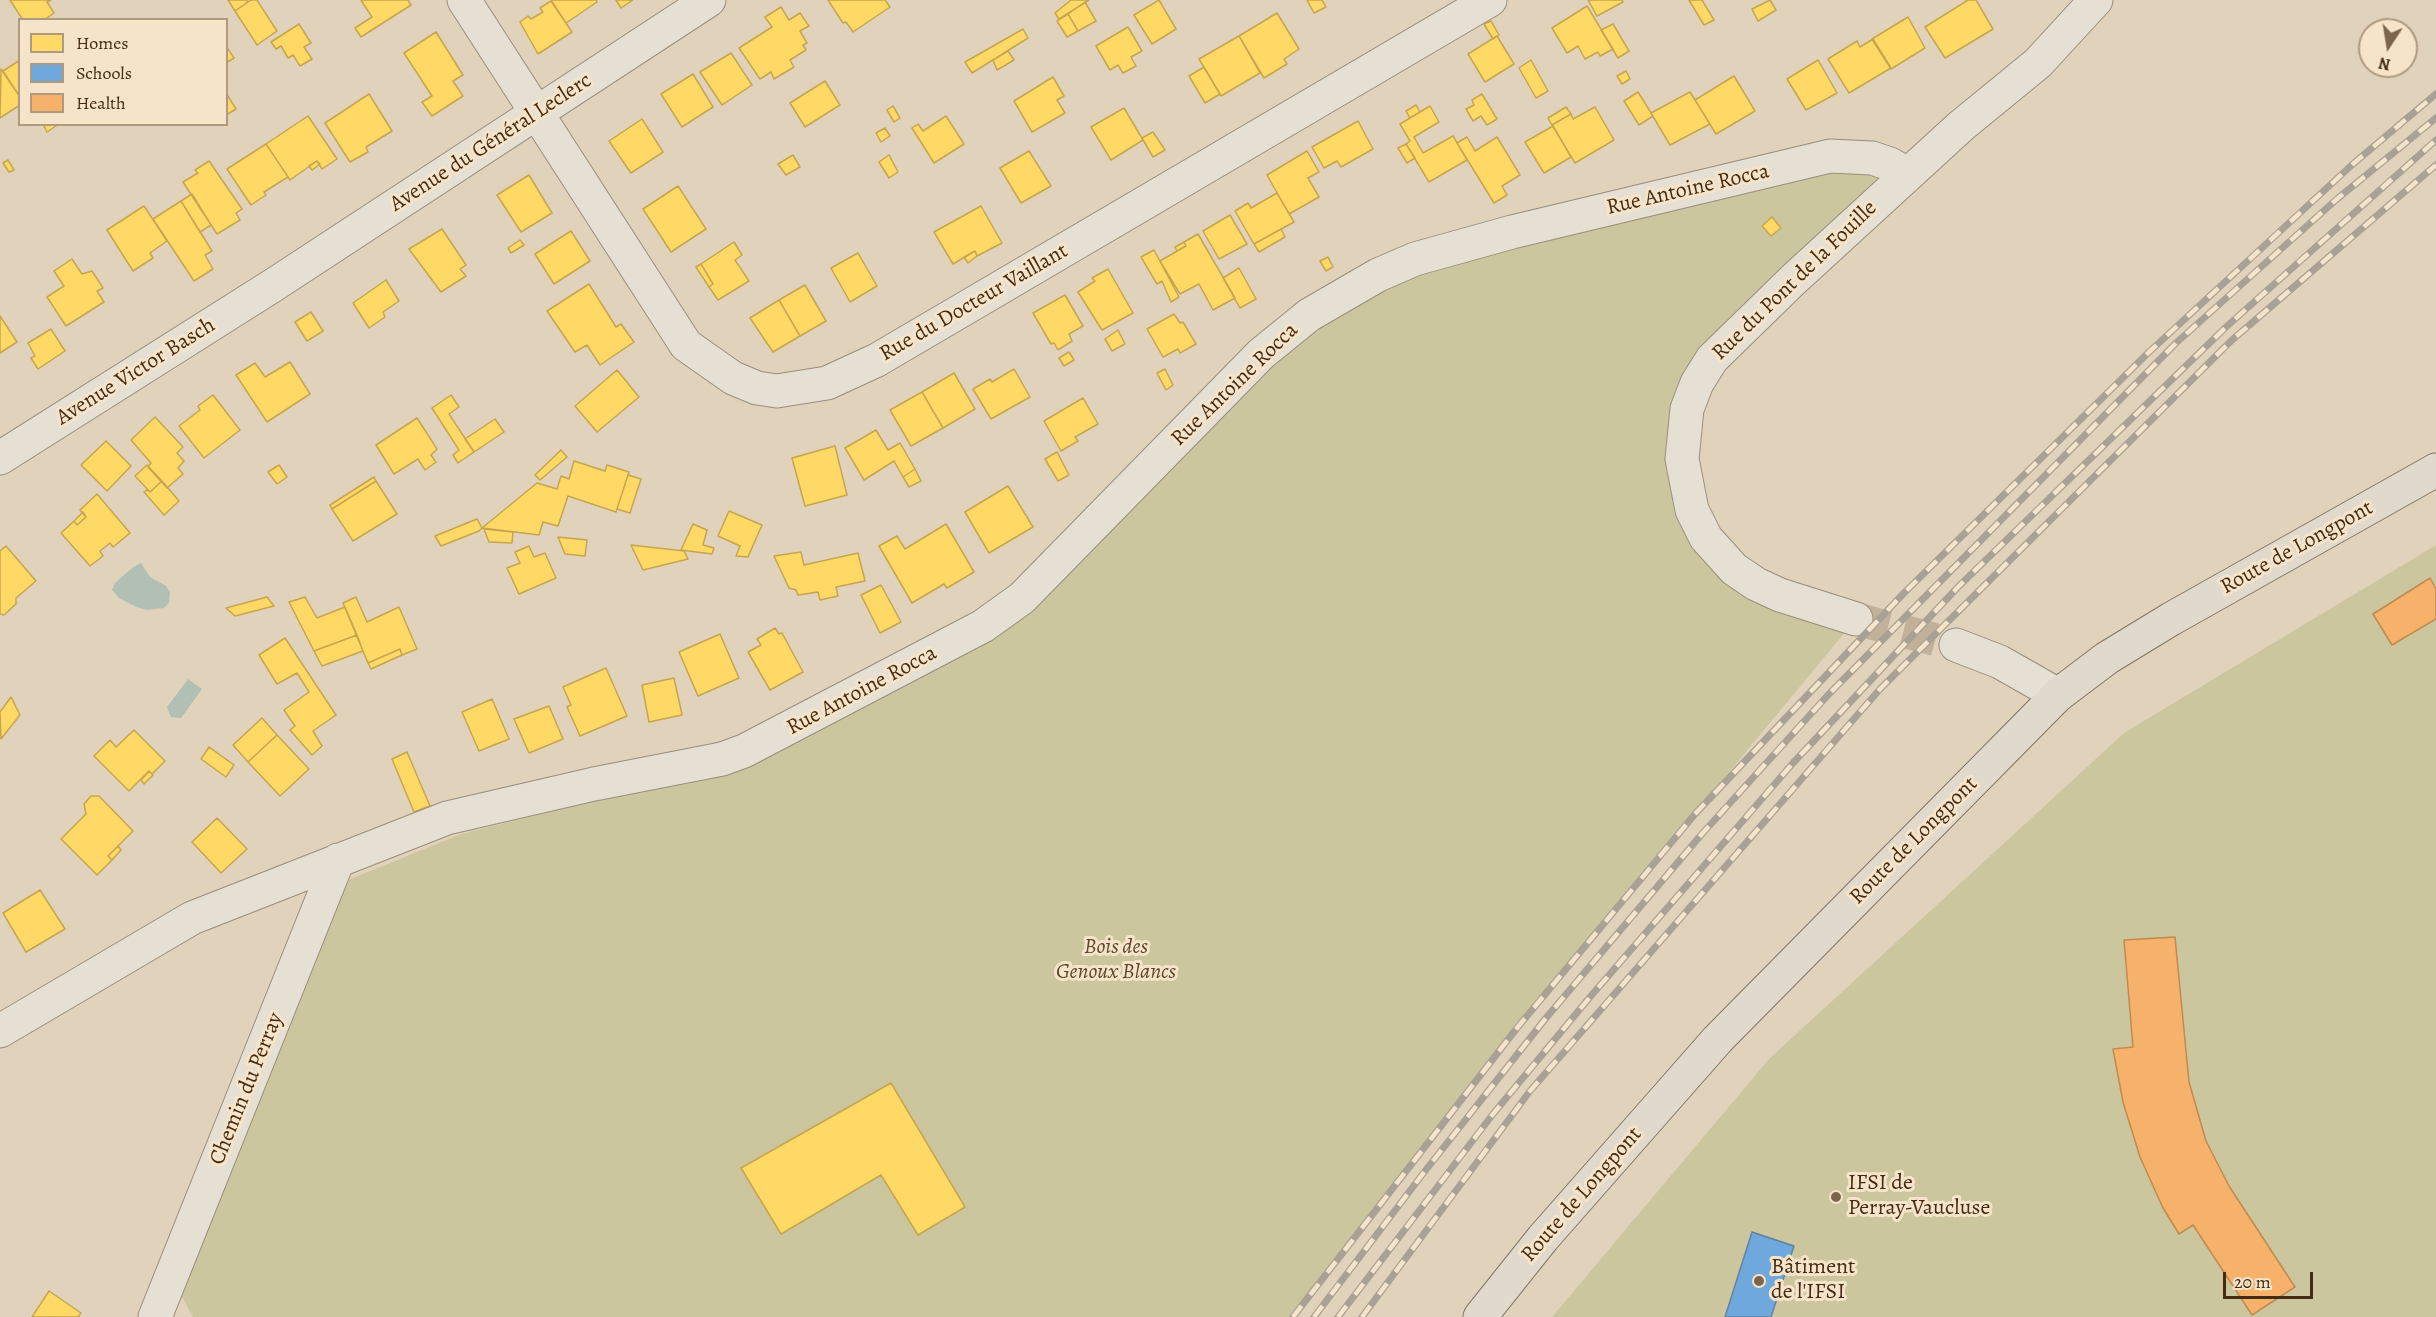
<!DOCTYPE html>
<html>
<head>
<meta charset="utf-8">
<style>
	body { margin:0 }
	#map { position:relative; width:2436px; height:1317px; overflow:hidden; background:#e1d2bb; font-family:Alegreya,serif }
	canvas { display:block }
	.legend { position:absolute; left:18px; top:18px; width:210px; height:108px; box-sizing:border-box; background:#f5e4c9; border:2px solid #af9a80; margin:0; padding:8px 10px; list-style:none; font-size:18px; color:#452b12 }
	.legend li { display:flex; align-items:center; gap:12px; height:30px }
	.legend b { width:30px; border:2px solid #af9a80 }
	.north { position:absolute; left:2358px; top:18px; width:60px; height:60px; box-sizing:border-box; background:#f5e4c9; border:2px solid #af9a80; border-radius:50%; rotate:192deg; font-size:16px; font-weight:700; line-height:24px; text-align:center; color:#452b12 }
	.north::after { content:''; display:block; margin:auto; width:21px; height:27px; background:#7c654d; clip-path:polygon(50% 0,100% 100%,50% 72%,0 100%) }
	.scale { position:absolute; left:2223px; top:1272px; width:90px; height:27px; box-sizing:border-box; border:3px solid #452b12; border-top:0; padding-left:8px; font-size:18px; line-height:21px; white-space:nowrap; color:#452b12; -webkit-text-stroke:4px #f5e4c9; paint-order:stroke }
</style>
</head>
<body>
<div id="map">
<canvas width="2436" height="1317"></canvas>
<ul class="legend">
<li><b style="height:16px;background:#ffd966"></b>Homes</li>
<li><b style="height:16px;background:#6fa8dc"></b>Schools</li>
<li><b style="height:16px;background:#f6b26b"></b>Health</li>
</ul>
<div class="north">N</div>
<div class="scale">20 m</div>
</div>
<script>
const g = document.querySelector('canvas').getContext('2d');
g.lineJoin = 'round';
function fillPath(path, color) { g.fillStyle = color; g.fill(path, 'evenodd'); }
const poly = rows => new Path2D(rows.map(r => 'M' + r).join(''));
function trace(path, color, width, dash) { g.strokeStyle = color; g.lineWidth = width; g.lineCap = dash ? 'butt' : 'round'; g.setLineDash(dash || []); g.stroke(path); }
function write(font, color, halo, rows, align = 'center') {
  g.font = font + ' Alegreya,serif'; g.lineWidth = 6; g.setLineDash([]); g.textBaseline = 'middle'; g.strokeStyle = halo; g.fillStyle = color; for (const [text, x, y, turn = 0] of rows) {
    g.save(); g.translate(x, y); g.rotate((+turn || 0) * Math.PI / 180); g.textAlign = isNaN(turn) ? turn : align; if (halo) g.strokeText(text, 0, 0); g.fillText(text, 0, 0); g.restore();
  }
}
fillPath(poly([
	[1830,156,1907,174,1687,409,1717,553,1856,619,1517,1028,1293,1317,193,1317,180,1293,348,880,461,834,605,798,983,626,1341,295],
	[2436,545,2436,1317,1552,1317,1769,1059,2124,733]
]), '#ccc69f');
fillPath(poly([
	[141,563,150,577,166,586,170,592,169,603,164,608,147,610,136,607,119,598,112,590,115,583,132,568],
	[188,679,202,689,181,718,171,717,167,707]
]), '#b1bfb4');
const homes = poly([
	[10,0,51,0,47,2,54,13,44,20,23,20,10,0],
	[228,0,246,0,248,2,235,11,228,0],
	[251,0,257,0,277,31,257,45,235,11,251,0],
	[361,0,408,0,411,5,361,37,355,28,372,17,361,0],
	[596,0,597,2,566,23,551,0,596,0],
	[616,0,633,0,621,8,616,0],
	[828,0,885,0,890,7,853,32,846,22,843,23,828,0],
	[1071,0,1089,0,1059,19,1055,13,1071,0],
	[1159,0,1176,29,1152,44,1134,15,1159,0],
	[1307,0,1322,0,1326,7,1314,13,1307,0],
	[1588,0,1622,0,1623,2,1597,16,1588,0],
	[1689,0,1702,0,1714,20,1704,25,1689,0],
	[1770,0,1776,10,1758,21,1752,9,1770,0],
	[1968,0,1976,0,1993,29,1945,58,1925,27,1968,0],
	[551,1,572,32,538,54,520,22,528,16,531,19,543,12,540,8,551,1],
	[1085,2,1096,21,1078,31,1068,14,1085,2],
	[1587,6,1613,49,1600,56,1598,52,1585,59,1578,46,1567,53,1552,28,1587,6],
	[781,7,789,20,800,13,809,26,800,31,807,43,803,45,806,50,790,60,794,67,774,79,771,72,760,79,739,48,772,27,765,17,781,7],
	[1277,13,1299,49,1284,59,1287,64,1264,78,1239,36,1277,13],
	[1068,14,1078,31,1067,37,1057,21,1068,14],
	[1908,17,1925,48,1891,69,1872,39,1908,17],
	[1491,21,1499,35,1493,39,1484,24,1491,21],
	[299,24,311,43,304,47,312,59,300,66,293,55,288,58,281,46,276,49,271,42,299,24],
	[1613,24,1629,51,1618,58,1601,30,1613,24],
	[1128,27,1142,51,1131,57,1136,66,1123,73,1118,65,1110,70,1096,46,1128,27],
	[1023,29,1028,38,972,73,965,62,1023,29],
	[436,32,463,75,453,81,463,96,432,116,422,102,432,96,404,53,436,32],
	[1239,36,1260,73,1221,96,1199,59,1239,36],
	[1497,36,1514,64,1485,82,1468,54,1497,36],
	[1873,39,1891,68,1849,93,1828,59,1857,41,1860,47,1873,39],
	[228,49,234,58,226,63,226,50,228,49],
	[1008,51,1014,60,997,70,993,60,1008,51],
	[731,53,752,85,722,105,700,72,731,53],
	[20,60,20,97,3,71,20,60],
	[1531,60,1548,91,1536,98,1519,68,1531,60],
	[1818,60,1837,93,1806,110,1787,79,1818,60],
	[1204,67,1220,94,1205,103,1189,76,1204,67],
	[1,69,20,97,20,105,0,118,1,69],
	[1626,71,1630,79,1622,84,1617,76,1626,71],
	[693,74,713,107,682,127,661,94,693,74],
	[1734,76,1755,111,1716,134,1695,100,1734,76],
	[1053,77,1064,96,1057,100,1065,113,1032,132,1014,101,1053,77],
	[825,81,840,105,805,127,790,103,825,81],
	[1638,92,1653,116,1639,125,1624,101,1638,92],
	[1690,92,1710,124,1670,145,1651,113,1690,92],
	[226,93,236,109,226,115,226,93],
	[369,94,392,131,366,147,368,152,350,162,325,123,369,94],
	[1482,94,1497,119,1487,125,1481,116,1473,121,1466,109,1474,105,1472,100,1482,94],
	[1416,105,1420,112,1410,118,1406,111,1416,105],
	[893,106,900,118,894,122,887,110,893,106],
	[1430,106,1439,122,1414,137,1423,153,1453,136,1467,160,1429,182,1406,144,1410,141,1400,124,1430,106],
	[1566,107,1571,114,1552,125,1548,118,1566,107],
	[1595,107,1614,140,1575,163,1552,125,1571,114,1573,119,1595,107],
	[1124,108,1143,140,1111,160,1091,127,1124,108],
	[308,116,337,159,322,169,317,161,290,180,266,144,308,116],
	[946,116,964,144,934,163,912,128,918,124,923,131,946,116],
	[642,119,663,152,631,173,609,141,642,119],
	[1358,121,1373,149,1341,167,1337,161,1324,168,1312,147,1358,121],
	[43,124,59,124,47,132,43,124],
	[1553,126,1571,157,1544,173,1525,142,1553,126],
	[885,128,890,136,881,142,876,133,885,128],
	[1153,132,1165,150,1153,157,1142,138,1153,132],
	[1467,137,1475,151,1497,137,1520,175,1502,186,1507,195,1494,203,1457,143,1467,137],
	[266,144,288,177,264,192,266,195,251,205,227,169,266,144],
	[1406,144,1415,158,1407,163,1398,148,1406,144],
	[1029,151,1051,186,1021,203,1000,168,1029,151],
	[1307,151,1319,172,1308,178,1319,197,1289,214,1267,175,1307,151],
	[793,155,800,167,786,175,778,164,793,155],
	[889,155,898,172,889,178,879,162,889,155],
	[8,160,14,170,9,172,3,163,8,160],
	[209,161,242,209,236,213,240,220,217,234,183,182,198,173,195,170,209,161],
	[317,161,320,164,312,170,309,166,317,161],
	[529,175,552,213,521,232,497,195,529,175],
	[678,186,706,229,671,252,643,209,678,186],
	[1277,193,1294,222,1254,244,1235,211,1248,203,1251,208,1277,193],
	[192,194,211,225,200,232,181,201,192,194],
	[181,201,212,251,205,255,213,269,194,281,153,219,181,201],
	[144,206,167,241,150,253,153,258,133,271,107,230,144,206],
	[981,206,1002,243,977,256,975,251,953,264,934,232,981,206],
	[1230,215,1247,244,1219,259,1203,231,1230,215],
	[1772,217,1781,228,1771,236,1762,226,1772,217],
	[442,229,466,265,460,269,466,276,441,292,409,249,442,229],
	[1281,229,1285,237,1259,252,1254,244,1281,229],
	[571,231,590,261,554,284,535,254,571,231],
	[1198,234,1235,298,1213,310,1199,284,1180,294,1160,261,1186,246,1184,242,1198,234],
	[520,240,524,245,511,253,508,248,520,240],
	[734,242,742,255,735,260,749,281,718,300,709,287,713,284,701,264,734,242],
	[1184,242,1186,246,1177,251,1175,247,1184,242],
	[1154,250,1179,297,1171,302,1162,281,1157,284,1141,257,1154,250],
	[975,251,977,256,968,263,964,257,975,251],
	[858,253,877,286,850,302,831,268,858,253],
	[1328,257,1333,267,1326,271,1320,261,1328,257],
	[72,259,82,274,92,271,103,288,97,291,104,302,66,326,47,297,64,286,54,271,72,259],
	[701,264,713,284,709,287,696,267,701,264],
	[1239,268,1256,299,1240,308,1223,278,1239,268],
	[1108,269,1133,313,1102,330,1078,292,1095,281,1092,278,1108,269],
	[386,280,399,301,383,312,385,317,369,328,353,303,386,280],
	[589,284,616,327,621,324,634,342,600,365,587,345,575,352,547,311,589,284],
	[805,285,826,321,800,336,779,300,805,285],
	[1065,295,1083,326,1069,334,1072,341,1058,350,1054,343,1051,344,1033,313,1065,295],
	[779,300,800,336,773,352,750,318,779,300],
	[311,312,323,331,307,341,295,322,311,312],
	[1174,314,1180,323,1183,322,1196,344,1180,353,1178,349,1163,357,1147,329,1174,314],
	[0,316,17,342,0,353,0,316],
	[51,329,65,351,38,369,31,358,35,356,28,343,51,329],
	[1118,330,1125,344,1112,351,1105,339,1118,330],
	[1069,352,1074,360,1064,366,1059,358,1069,352],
	[290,362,310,394,267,422,236,375,255,363,265,377,290,362],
	[1014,369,1030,397,991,419,973,389,990,379,992,382,1014,369],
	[1165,369,1173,385,1166,390,1157,373,1165,369],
	[617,370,639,397,597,432,575,406,617,370],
	[954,373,975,409,943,428,922,392,954,373],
	[922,392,943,428,911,446,890,410,922,392],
	[213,395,240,430,204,458,179,426,200,410,198,406,213,395],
	[451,395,459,407,449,414,474,452,458,463,453,455,459,450,432,408,451,395],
	[1083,398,1098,424,1075,437,1078,441,1061,451,1044,421,1083,398],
	[155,417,183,447,177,453,184,461,178,468,183,474,167,488,148,467,151,463,131,440,155,417],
	[417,418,437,449,431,455,436,462,425,470,418,459,394,474,376,445,417,418],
	[495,419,504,432,474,452,465,439,495,419],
	[876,430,888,450,900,443,915,469,903,477,894,461,864,480,845,448,876,430],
	[106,441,131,466,107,491,81,465,106,441],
	[835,446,847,495,805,506,792,458,835,446],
	[561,450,567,457,540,480,535,475,561,450],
	[1057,452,1069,475,1058,481,1045,459,1057,452],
	[574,461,605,471,607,465,629,472,616,512,568,496,558,526,543,522,539,535,482,528,537,483,557,489,561,476,569,479,574,461],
	[147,465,162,481,150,492,135,476,147,465],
	[279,465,287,477,277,484,268,472,279,465],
	[915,469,921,481,909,487,903,477,915,469],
	[628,475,641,479,630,513,617,509,628,475],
	[374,477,376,481,332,509,330,505,374,477],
	[162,481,179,501,164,515,144,492,147,490,150,492,162,481],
	[376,481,397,514,353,541,332,509,376,481],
	[1008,486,1033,527,989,553,965,512,1008,486],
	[97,494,130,533,113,547,110,543,100,551,103,556,90,566,61,533,74,521,77,525,86,517,80,510,97,494],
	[729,511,762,525,748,557,736,556,740,546,718,536,729,511],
	[83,512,86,517,77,525,74,521,83,512],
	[477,519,482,528,479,531,441,546,435,536,477,519],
	[693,524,707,530,703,545,714,548,712,554,681,550,693,524],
	[946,524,974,572,947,588,944,584,912,603,879,546,897,536,905,549,946,524],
	[484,529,513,532,512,543,489,542,484,529],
	[558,537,587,540,585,556,565,554,558,537],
	[631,545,684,551,688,559,643,570,631,545],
	[6,546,36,581,16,598,16,604,4,615,0,614,0,551,6,546],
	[529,546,534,557,545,553,556,578,519,594,507,568,520,563,515,552,529,546],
	[801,552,804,565,858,553,865,581,836,587,838,596,820,600,818,592,798,595,796,590,789,588,774,556,801,552],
	[881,585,901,622,880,633,861,595,881,585],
	[267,597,274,606,235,616,226,608,267,597],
	[305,597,317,618,345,607,357,635,314,651,289,602,305,597],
	[356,597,367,622,399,607,417,649,402,655,400,649,368,663,343,603,356,597],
	[775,628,779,634,782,633,803,672,770,690,748,652,761,645,757,639,775,628],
	[720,634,739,678,698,696,679,652,720,634],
	[357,635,363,651,322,666,314,651,357,635],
	[285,638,336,715,313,731,322,746,312,755,290,730,295,726,284,710,309,692,297,673,277,684,259,655,285,638],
	[400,649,402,655,371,669,368,663,400,649],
	[606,668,627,716,580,736,567,707,571,705,563,687,606,668],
	[674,678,682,715,649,722,642,685,674,678],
	[11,697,20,715,1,739,0,712,11,697],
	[492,699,509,739,479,751,462,712,492,699],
	[549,706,563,739,529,753,514,719,549,706],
	[262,718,277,735,248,762,233,745,262,718],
	[134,730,165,761,152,774,149,771,129,791,94,756,110,740,116,747,134,730],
	[277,735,309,769,280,796,248,762,277,735],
	[209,747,234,765,226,777,201,759,209,747],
	[407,752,430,806,414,812,392,759,407,752],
	[149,771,153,775,144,784,141,780,149,771],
	[91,796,99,796,133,831,108,856,112,860,97,875,61,839,86,814,84,804,91,796],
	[217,818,247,849,221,873,192,842,217,818],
	[118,846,121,850,112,860,108,856,118,846],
	[40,890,65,929,26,952,3,913,40,890],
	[891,1083,965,1207,918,1235,881,1175,781,1234,741,1168,891,1083],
	[49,1291,81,1313,78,1317,32,1317,49,1291]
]);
fillPath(homes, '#ffd966');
trace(homes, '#c7a54d', 1.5);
const schools = poly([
	[1752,1232,1794,1246,1771,1317,1725,1317,1752,1232]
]);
fillPath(schools, '#6fa8dc');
trace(schools, '#62829f', 1.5);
const health = poly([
	[2430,578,2436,589,2436,619,2392,645,2373,614,2430,578],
	[2175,937,2189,1082,2206,1141,2229,1186,2295,1287,2252,1315,2193,1225,2179,1234,2163,1208,2140,1157,2123,1102,2113,1049,2133,1047,2124,940,2175,937]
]);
fillPath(health, '#f6b26b');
trace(health, '#c18a50', 1.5);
trace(poly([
	[1856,619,1956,645]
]), '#c2b199', 33, [33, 16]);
const minor = poly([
	[464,0,686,345,733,378,757,388,777,391,827,383,877,360,1490,0],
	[0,458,272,286,709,0],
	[1856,619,1780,595,1756,584,1734,569,1706,538,1692,510,1682,459,1687,409,1697,383,1712,359,1793,280,1961,126,2038,63,2096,0],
	[1956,645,2000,662,2058,695],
	[0,1031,192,918,447,818,594,784,722,759,744,751,983,626,1022,598,1261,354,1309,315,1378,275,1415,259,1512,232,1830,156,1872,158,1890,164,1907,174],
	[155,1317,338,860]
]);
const major = poly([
	[1480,1317,1543,1238,1718,1039,2058,695,2107,658,2171,619,2436,470]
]);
trace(minor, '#998d7d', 35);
trace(major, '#827667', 35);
trace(minor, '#e6dfd3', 33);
trace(major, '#e1d9cc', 33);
const rail = poly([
	[1293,1317,1517,1028,1695,814,1904,593,2148,353,2354,163,2436,94],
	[1314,1317,1425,1171,1546,1018,1701,835,1828,695,2176,343,2337,199,2436,118],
	[1338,1317,1493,1114,1590,997,1793,763,1958,587,2226,327,2436,140],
	[1362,1317,1530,1091,1880,689,2232,340,2436,165]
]);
trace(rail, '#aaa196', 7);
trace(rail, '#f5e4c9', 4.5, [14]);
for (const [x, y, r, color] of [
	[1836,1197,6,"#7c654d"],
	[1759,1281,6,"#7c654d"]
]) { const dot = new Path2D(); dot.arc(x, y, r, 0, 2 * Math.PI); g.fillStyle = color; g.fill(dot); trace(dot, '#f5e4c9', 2); }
write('22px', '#452b12', '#f5e4c9', [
	["Avenue du Général Leclerc",491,143,-33],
	["Rue Antoine Rocca",1688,190,-13],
	["Rue du Pont de la Fouille",1795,281,-44],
	["Rue du Docteur Vaillant",974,303,-30],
	["Avenue Victor Basch",136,372,-32],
	["Rue Antoine Rocca",1235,385,-44],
	["Route de Longpont",2297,548,-29],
	["Rue Antoine Rocca",862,691,-28],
	["Route de Longpont",1914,841,-45],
	["Chemin du Perray",247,1089,-68],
	["Route de Longpont",1582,1195,-49]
]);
write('italic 22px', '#5d482a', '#f5e4c9', [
	["Bois des",1116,948],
	["Genoux Blancs",1116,973]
]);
write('22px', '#452b12', '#f5e4c9', [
	["IFSI de",1848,1184],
	["Perray-Vaucluse",1848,1209],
	["Bâtiment",1771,1268],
	["de l'IFSI",1771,1293]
], 'left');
</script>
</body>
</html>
